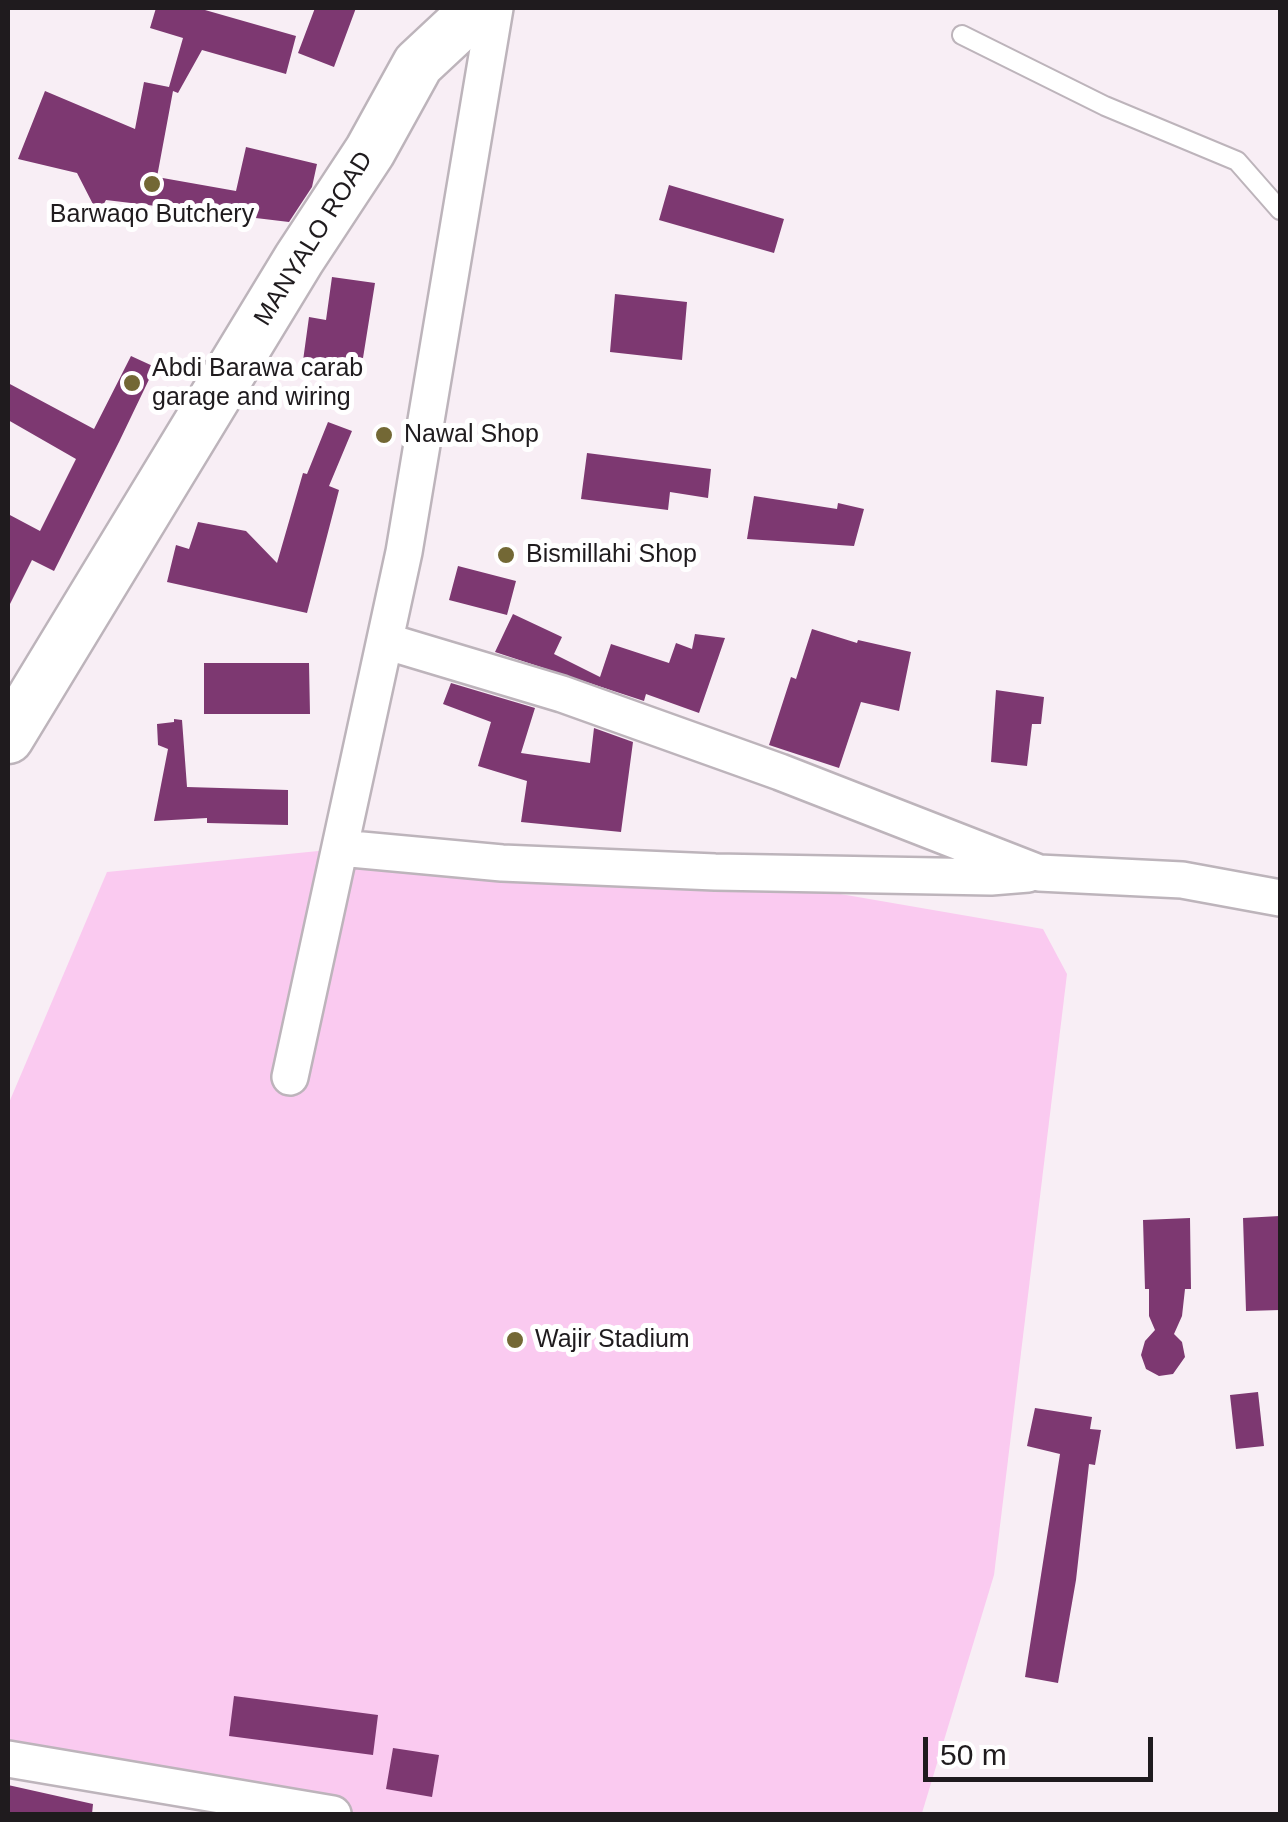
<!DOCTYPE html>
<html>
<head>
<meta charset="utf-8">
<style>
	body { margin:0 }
	#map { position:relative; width:1288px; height:1822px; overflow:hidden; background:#f8eef5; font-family:Helvetica,sans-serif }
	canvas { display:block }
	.frame { position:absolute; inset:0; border:10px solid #1f1b1e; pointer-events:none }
	.scale { position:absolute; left:923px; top:1737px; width:230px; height:45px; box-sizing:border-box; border:5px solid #1f1b1e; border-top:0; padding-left:12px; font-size:30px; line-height:35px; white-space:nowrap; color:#1f1b1e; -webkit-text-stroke:8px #fff; paint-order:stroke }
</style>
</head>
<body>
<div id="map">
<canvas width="1288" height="1822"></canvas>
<div class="frame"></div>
<div class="scale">50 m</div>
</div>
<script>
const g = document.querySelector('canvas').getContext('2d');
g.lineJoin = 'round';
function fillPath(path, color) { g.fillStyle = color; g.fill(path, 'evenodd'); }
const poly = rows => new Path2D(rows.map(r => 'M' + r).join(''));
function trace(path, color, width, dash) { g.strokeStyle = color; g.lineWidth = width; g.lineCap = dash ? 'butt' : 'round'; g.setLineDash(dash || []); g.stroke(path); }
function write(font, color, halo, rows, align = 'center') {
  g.font = font + ' Helvetica,sans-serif'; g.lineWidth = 10; g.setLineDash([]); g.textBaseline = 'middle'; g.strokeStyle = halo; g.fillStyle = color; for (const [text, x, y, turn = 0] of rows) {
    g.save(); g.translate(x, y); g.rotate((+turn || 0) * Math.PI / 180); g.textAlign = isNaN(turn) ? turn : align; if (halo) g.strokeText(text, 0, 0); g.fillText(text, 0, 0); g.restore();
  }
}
fillPath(poly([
	[419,841,684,867,1043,929,1067,974,994,1575,922,1813,296,1814,8,1745,8,1105,107,872]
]), '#facaf0');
fillPath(poly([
	[156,8,198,8,296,36,286,74,202,50,178,93,173,91,157,177,236,191,246,147,317,164,312,187,289,222,106,200,98,214,77,173,18,159,45,91,135,129,144,82,169,87,183,38,150,28],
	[315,8,356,8,334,67,298,53],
	[669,185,784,219,774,253,659,220],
	[332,277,375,283,363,358,346,356,344,375,302,368,309,317,326,320],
	[615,294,687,302,682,360,610,352],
	[131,356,155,367,119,442,54,571,32,560,8,608,8,514,40,531,76,459,8,420,8,383,94,429],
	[328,422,352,431,329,486,339,490,307,613,167,582,176,545,189,549,198,522,246,531,277,563,303,473,307,474],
	[587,453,711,469,708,498,670,492,668,510,581,499],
	[754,496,837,509,838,503,864,509,854,546,747,539],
	[458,566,516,581,507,615,449,600],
	[513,614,562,637,554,654,600,677,611,644,669,663,676,643,692,649,695,634,725,638,699,713,646,694,644,701,495,652],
	[812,629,857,643,858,640,911,652,899,711,861,702,839,768,769,745,791,677,796,679],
	[204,663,309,663,310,714,204,714],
	[451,683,535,708,521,753,590,763,594,728,633,742,621,832,521,822,527,781,478,766,491,722,443,704],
	[996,690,1044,697,1041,724,1032,724,1027,766,991,762],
	[174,719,182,720,187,787,288,790,288,825,207,823,207,818,154,821,168,749,158,745,157,724,174,722],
	[1280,1216,1280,1310,1246,1311,1243,1218],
	[1190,1218,1191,1289,1185,1289,1182,1316,1174,1334,1182,1342,1185,1357,1173,1374,1159,1376,1146,1369,1141,1355,1145,1341,1155,1330,1149,1316,1149,1289,1145,1289,1143,1220],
	[1258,1392,1264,1446,1236,1449,1230,1395],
	[1035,1408,1092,1417,1090,1429,1101,1430,1095,1465,1089,1464,1076,1580,1058,1683,1025,1677,1060,1454,1027,1446],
	[234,1696,378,1715,373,1755,229,1736],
	[393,1748,439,1755,432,1797,386,1789],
	[8,1785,93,1804,92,1814,8,1814]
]), '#7d3871');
const lane = poly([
	[962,35,1105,106,1237,161,1280,210]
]);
const street = poly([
	[385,641,562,694,780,772,1039,873,1182,880,1280,898],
	[340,848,502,863,715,872,991,877,1028,874],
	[290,1077,404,552,495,8],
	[8,1759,333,1814]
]);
const secondary = poly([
	[8,738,299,259,370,151,418,64,478,8]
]);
trace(lane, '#bdb4bb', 22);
trace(street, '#bdb4bb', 40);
trace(secondary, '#bdb4bb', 55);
trace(lane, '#fff', 18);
trace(street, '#fff', 35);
trace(secondary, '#fff', 50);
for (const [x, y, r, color] of [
	[152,184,10,"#736835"],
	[132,383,10,"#736835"],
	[384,435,10,"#736835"],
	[506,555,10,"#736835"],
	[515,1340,10,"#736835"]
]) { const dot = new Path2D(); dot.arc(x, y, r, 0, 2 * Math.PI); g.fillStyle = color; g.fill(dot); trace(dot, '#fff', 4); }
write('25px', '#1f1b1e', '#fff', [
	["Barwaqo Butchery",152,215,"center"],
	["Abdi Barawa carab",152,369],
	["garage and wiring",152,398],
	["Nawal Shop",404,435],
	["Bismillahi Shop",526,555],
	["Wajir Stadium",535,1340]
], 'left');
write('25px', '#1f1b1e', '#fff', [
	["MANYALO ROAD",314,239,-58]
]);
</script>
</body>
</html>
